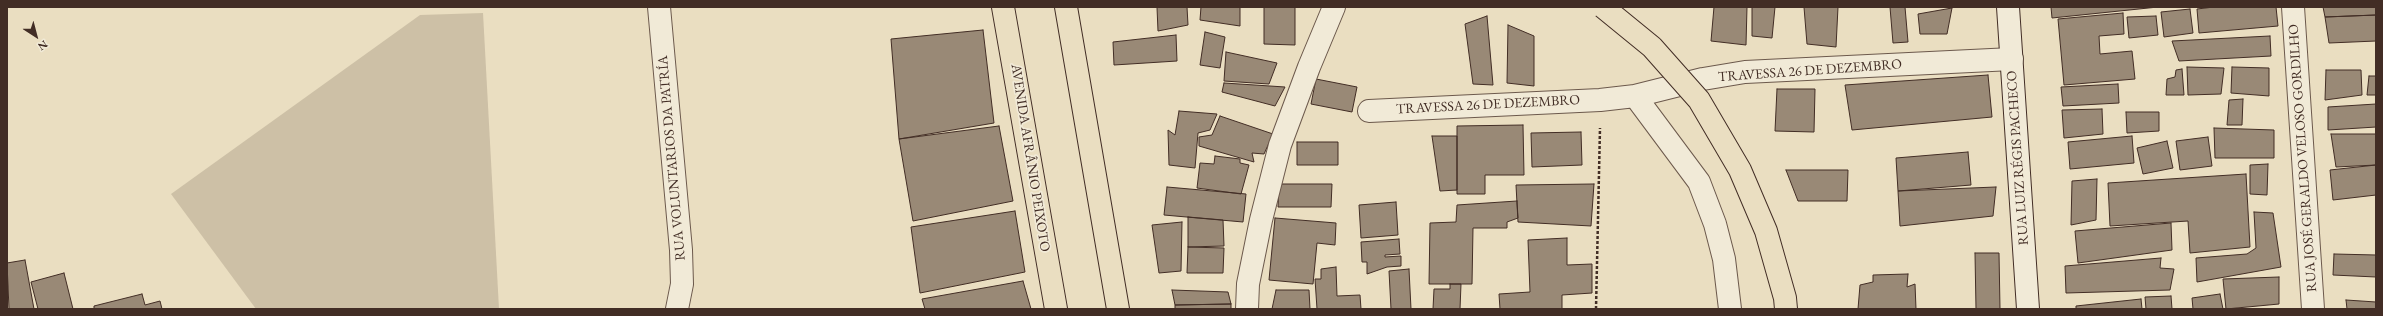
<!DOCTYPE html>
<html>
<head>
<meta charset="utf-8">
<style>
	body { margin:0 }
	#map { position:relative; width:2383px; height:316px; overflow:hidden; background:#eadec1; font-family:"EB Garamond",serif }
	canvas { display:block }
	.frame { position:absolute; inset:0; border:8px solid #422d25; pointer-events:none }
	.north { position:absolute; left:16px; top:16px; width:40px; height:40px; -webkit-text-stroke:3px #f1ead7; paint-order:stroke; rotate:144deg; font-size:11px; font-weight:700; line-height:16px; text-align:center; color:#422d25 }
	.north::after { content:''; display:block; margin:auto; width:14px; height:18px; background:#422d25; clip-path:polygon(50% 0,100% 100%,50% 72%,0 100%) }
</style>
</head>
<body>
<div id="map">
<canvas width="2383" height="316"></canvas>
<div class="frame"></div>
<div class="north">N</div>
</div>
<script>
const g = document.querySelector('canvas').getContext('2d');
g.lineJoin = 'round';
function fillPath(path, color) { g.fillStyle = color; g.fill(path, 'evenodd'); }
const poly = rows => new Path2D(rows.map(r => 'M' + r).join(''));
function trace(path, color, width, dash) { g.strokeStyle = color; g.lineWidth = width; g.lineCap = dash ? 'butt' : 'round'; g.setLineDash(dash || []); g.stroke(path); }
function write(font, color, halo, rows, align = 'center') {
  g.font = font + ' "EB Garamond",serif'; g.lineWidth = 3.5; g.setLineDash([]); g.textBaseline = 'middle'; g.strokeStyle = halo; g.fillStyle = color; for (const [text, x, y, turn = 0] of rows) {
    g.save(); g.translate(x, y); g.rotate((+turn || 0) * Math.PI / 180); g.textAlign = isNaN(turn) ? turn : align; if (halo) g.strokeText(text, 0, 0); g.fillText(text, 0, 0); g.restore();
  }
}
fillPath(poly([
	[483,13,499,309,256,309,171,194,420,15]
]), '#cdc0a6');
const building = poly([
	[1157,7,1187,7,1188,25,1158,31,1157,7],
	[1201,7,1240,7,1240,26,1200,20,1201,7],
	[1264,7,1295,7,1295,45,1264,44,1264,7],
	[1714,7,1747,7,1746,45,1711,41,1714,7],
	[1752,7,1775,7,1772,38,1752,36,1752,7],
	[1804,7,1838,7,1836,47,1807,44,1804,7],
	[1890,7,1905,7,1908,42,1893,43,1890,7],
	[2051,7,2158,7,2052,18,2051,7],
	[2214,7,2276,7,2278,26,2199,33,2197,9,2214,7],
	[2323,7,2376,7,2376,15,2325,17,2323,7],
	[1952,8,1947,34,1920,34,1918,14,1952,8],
	[2190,9,2193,33,2164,37,2161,12,2190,9],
	[2123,13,2124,34,2099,36,2100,54,2132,51,2135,79,2064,85,2058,19,2123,13],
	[2376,15,2376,41,2329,43,2325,17,2376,15],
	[1487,16,1493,85,1473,84,1465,24,1487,16],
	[2156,16,2158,35,2129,38,2127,17,2156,16],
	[1508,25,1534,36,1534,86,1507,83,1508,25],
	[983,30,994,123,899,139,891,39,983,30],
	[1205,32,1225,37,1220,68,1200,65,1205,32],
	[1176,35,1177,61,1114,65,1113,42,1176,35],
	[2270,36,2271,56,2179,61,2172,41,2270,36],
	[1226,52,1277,63,1269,84,1224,81,1226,52],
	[2187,67,2224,68,2221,94,2188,95,2187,67],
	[2232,67,2269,68,2269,96,2231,93,2232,67],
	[2182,69,2184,95,2166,95,2167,79,2175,77,2176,70,2182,69],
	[2326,70,2361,70,2362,95,2325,100,2326,70],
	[1988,75,1992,117,1852,130,1845,85,1988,75],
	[2369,76,2376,76,2376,95,2367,95,2369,76],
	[1316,79,1357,87,1352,112,1311,104,1316,79],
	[1224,83,1285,87,1275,106,1222,92,1224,83],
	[2118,84,2119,103,2063,106,2061,87,2118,84],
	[1777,89,1815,89,1814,132,1775,131,1777,89],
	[2243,99,2242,125,2227,125,2229,100,2243,99],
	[2376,104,2376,127,2328,130,2328,107,2376,104],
	[2102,109,2103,134,2064,138,2062,110,2102,109],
	[1179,111,1217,114,1210,130,1198,133,1195,168,1169,165,1168,130,1175,135,1179,111],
	[2126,112,2159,112,2159,131,2127,133,2126,112],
	[1220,116,1273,134,1264,154,1252,153,1254,162,1199,146,1199,137,1212,135,1220,116],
	[1523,125,1524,175,1485,175,1485,194,1457,194,1457,126,1523,125],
	[999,126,1013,201,913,221,899,139,999,126],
	[2214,128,2274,130,2274,158,2215,158,2214,128],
	[1581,132,1582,165,1532,167,1531,133,1581,132],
	[2331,134,2376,134,2376,165,2336,167,2331,134],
	[1432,136,1457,136,1457,190,1440,191,1432,136],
	[2132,136,2134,163,2070,169,2068,142,2132,136],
	[2208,137,2212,166,2180,170,2176,141,2208,137],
	[2167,141,2173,168,2143,174,2137,148,2167,141],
	[1297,142,1338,142,1338,165,1297,165,1297,142],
	[1968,152,1971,185,1898,191,1896,158,1968,152],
	[1215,156,1240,159,1240,163,1249,165,1241,194,1197,188,1200,163,1214,164,1215,156],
	[2268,164,2267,195,2250,194,2250,165,2268,164],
	[2376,165,2376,195,2333,200,2330,170,2376,165],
	[1786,170,1848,170,1847,201,1798,201,1786,170],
	[2246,174,2250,247,2190,253,2188,221,2110,226,2108,183,2246,174],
	[2097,179,2096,220,2071,225,2072,181,2097,179],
	[1279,184,1332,184,1331,207,1278,207,1279,184],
	[1594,184,1591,226,1518,222,1516,185,1594,184],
	[1167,187,1246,194,1243,222,1164,215,1167,187],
	[1996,187,1993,216,1900,226,1898,191,1996,187],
	[1517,201,1518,218,1507,222,1507,228,1473,228,1472,284,1429,284,1430,223,1456,222,1457,205,1517,201],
	[1396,202,1398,235,1361,238,1359,205,1396,202],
	[1015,211,1025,272,920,293,911,227,1015,211],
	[2254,212,2273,213,2281,267,2197,282,2196,258,2247,254,2256,248,2254,212],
	[1188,217,1223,220,1224,246,1188,247,1188,217],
	[1275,218,1336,223,1335,245,1317,243,1313,284,1269,280,1275,218],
	[1182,222,1181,271,1159,273,1152,225,1182,222],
	[2171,223,2172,250,2078,263,2075,231,2171,223],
	[1567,238,1567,265,1592,264,1592,293,1562,295,1562,309,1500,309,1499,294,1530,292,1528,240,1567,238],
	[1399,239,1400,254,1385,255,1385,257,1401,256,1401,266,1387,267,1367,274,1367,262,1362,262,1361,242,1399,239],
	[1188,247,1224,248,1223,273,1187,273,1188,247],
	[1975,253,1999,253,2000,309,1976,309,1975,253],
	[2334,254,2376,255,2376,277,2333,275,2334,254],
	[2161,258,2160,268,2174,269,2170,290,2066,293,2065,266,2161,258],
	[25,260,34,309,9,309,7,263,25,260],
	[1336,267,1337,296,1360,295,1361,309,1317,309,1315,279,1321,279,1321,269,1336,267],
	[1409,269,1411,309,1391,309,1389,271,1409,269],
	[64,273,73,309,38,309,31,282,64,273],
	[1908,274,1907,287,1915,284,1916,309,1858,309,1860,285,1873,282,1873,275,1908,274],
	[2279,277,2279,304,2226,309,2223,279,2279,277],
	[1023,281,1031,309,925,309,922,299,1023,281],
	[1450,284,1461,284,1460,309,1433,309,1434,289,1450,289,1450,284],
	[1172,290,1228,292,1231,304,1175,305,1172,290],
	[1276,290,1309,290,1310,309,1272,309,1276,290],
	[142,294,145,305,160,301,162,309,94,309,94,306,142,294],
	[2220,294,2223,309,2193,309,2192,298,2220,294],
	[2171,296,2172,309,2146,309,2145,297,2171,296],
	[2141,299,2142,309,2076,309,2076,306,2141,299],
	[2346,300,2376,302,2376,309,2347,309,2346,300],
	[1231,304,1231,309,1175,309,1175,305,1231,304]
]);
fillPath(building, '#998976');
trace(building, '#422d25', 1);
const minor = poly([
	[659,7,681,250,682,284,677,309],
	[2293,7,2313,309],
	[1635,96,1699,182,1715,224,1724,259,1730,309],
	[1369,111,1600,100,1635,96,1703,79,1745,72,2012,59],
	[1247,309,1248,284,1261,220,1280,145,1309,67,1334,7]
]);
const secondary = poly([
	[2008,7,2028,309]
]);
const primary = poly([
	[1003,7,1056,309],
	[1066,7,1118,309]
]);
trace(minor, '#6c594c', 24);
trace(secondary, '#422d25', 24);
trace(primary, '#422d25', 24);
trace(poly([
	[1596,309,1600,128]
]), '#422d25', 2.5, [3, 2]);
trace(minor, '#f1ead7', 22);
trace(secondary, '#f1ead7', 22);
trace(primary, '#eadec1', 22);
const primaryBridge = poly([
	[1603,7,1652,47,1699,100,1740,170,1766,231,1785,298,1786,309]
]);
trace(primaryBridge, '#422d25', 24, []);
trace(primaryBridge, '#eadec1', 22);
write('14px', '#422d25', '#f1ead7', [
	["TRAVESSA 26 DE DEZEMBRO",1810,71,-4],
	["TRAVESSA 26 DE DEZEMBRO",1488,105,-3],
	["RUA VOLUNTARIOS DA PATRÍA",672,158,-95],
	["AVENIDA AFRÂNIO PEIXOTO",1030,158,81],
	["RUA LUIZ RÉGIS PACHECO",2018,158,-94],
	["RUA JOSÉ GERALDO VELOSO GORDILHO",2303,158,-94]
]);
</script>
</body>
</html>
